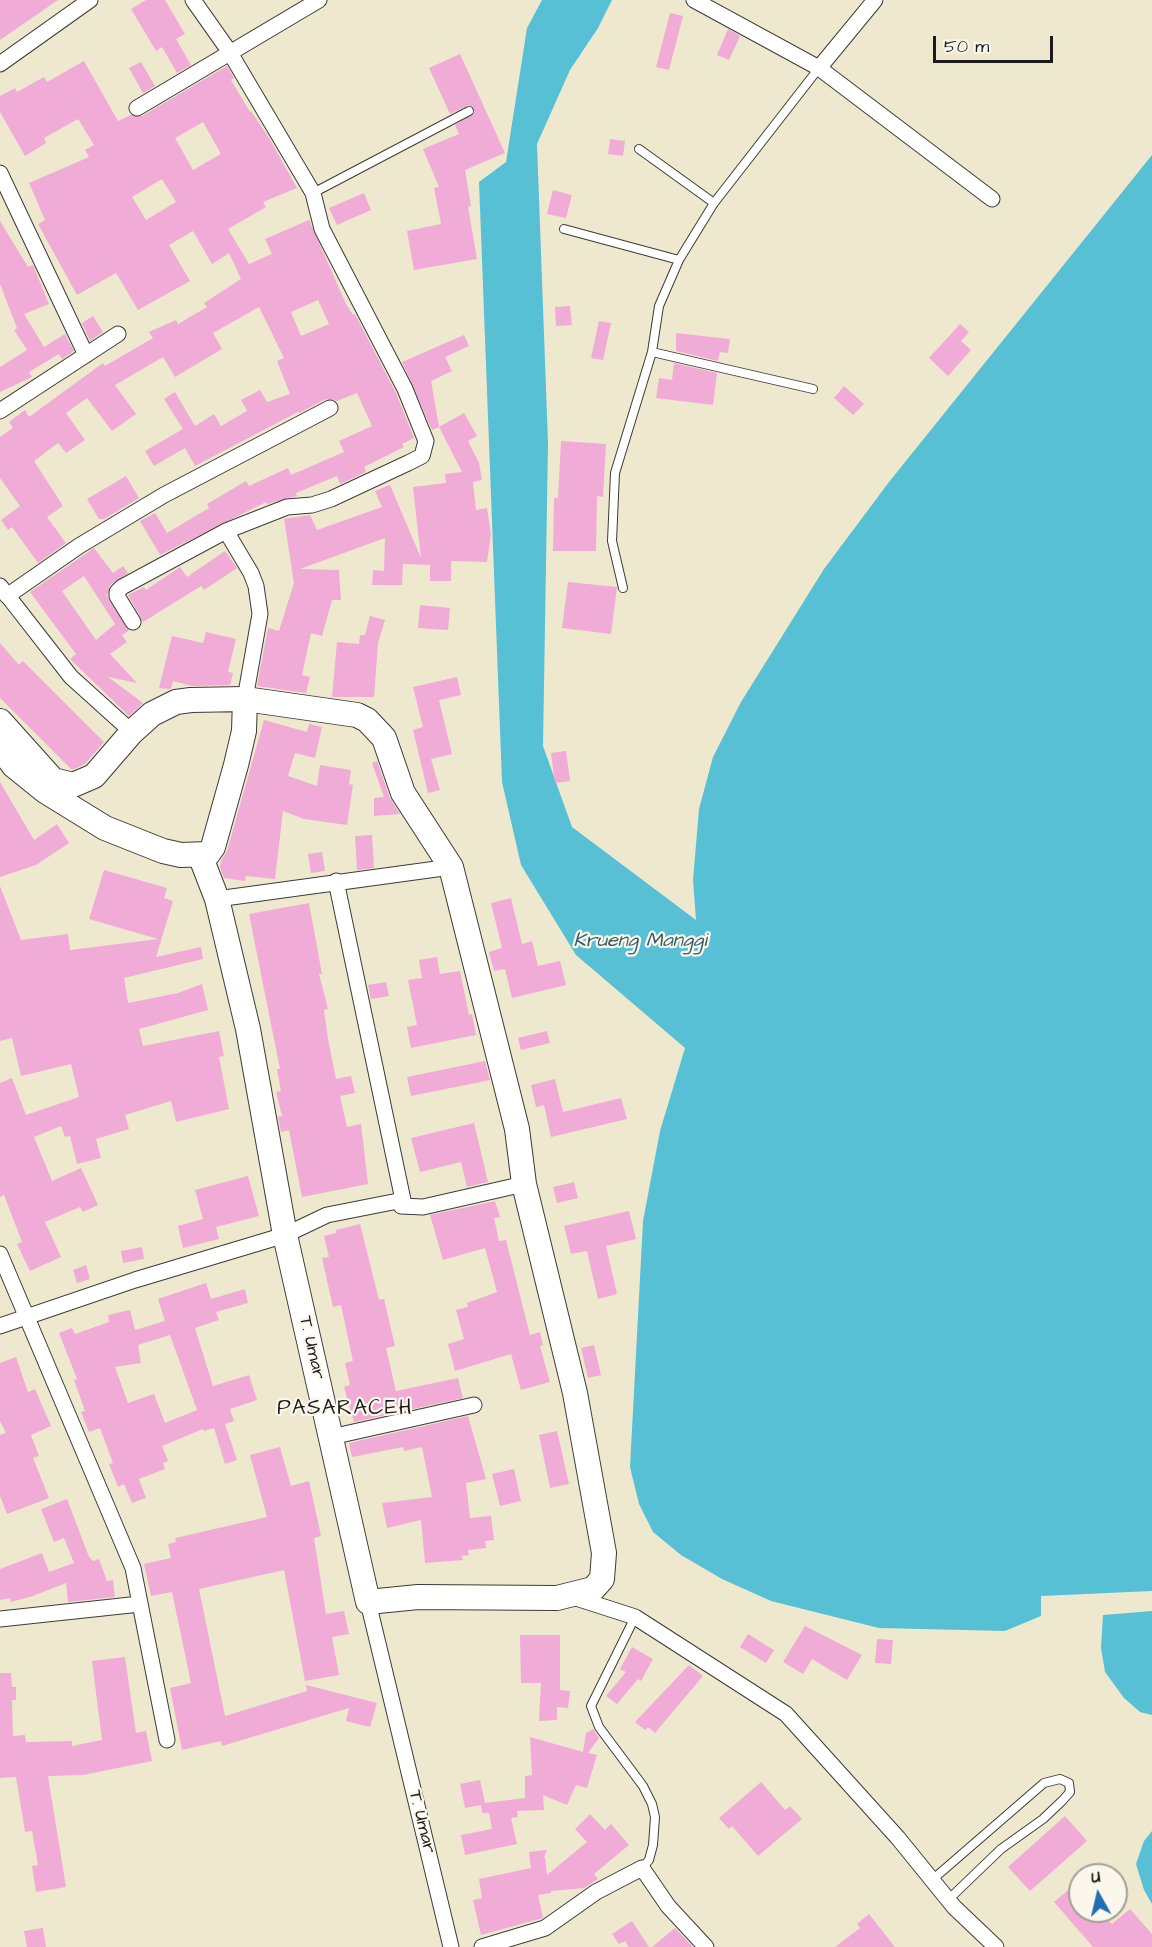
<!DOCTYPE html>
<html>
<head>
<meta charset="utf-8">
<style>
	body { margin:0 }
	#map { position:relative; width:1152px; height:1947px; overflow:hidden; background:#eee9ce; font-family:"Architects Daughter",sans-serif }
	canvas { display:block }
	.north { position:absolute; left:1068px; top:1863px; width:60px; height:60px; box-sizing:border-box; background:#fbf7ec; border:2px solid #a29f99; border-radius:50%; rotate:352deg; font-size:16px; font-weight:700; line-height:24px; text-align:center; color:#1c1c1c }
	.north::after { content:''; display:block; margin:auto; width:21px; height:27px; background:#1f6fb2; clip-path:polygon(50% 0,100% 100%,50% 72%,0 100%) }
	.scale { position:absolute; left:933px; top:36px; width:120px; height:27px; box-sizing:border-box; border:3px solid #1c1c1c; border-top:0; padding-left:8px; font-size:18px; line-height:21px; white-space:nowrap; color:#1c1c1c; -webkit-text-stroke:4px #fbf7ec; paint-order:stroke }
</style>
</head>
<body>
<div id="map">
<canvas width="1152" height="1947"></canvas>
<div class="north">U</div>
<div class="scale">50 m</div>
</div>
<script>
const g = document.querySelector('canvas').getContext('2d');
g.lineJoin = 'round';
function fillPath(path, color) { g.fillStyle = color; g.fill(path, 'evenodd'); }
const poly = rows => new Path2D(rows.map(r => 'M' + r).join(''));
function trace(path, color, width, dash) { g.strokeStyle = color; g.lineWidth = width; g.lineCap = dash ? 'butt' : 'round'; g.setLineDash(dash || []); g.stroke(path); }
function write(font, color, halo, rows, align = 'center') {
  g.font = font + ' "Architects Daughter",sans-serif'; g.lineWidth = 4.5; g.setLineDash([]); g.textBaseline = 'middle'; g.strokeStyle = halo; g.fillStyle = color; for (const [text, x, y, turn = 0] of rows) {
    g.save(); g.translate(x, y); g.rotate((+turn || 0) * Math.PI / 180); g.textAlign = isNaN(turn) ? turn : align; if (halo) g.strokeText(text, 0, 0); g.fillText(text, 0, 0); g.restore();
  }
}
fillPath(poly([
	[542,0,612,0,598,28,570,70,537,144,548,443,543,746,572,827,696,920,693,880,699,809,713,757,741,702,824,569,889,482,1152,155,1152,1591,1041,1596,1041,1616,1005,1631,879,1628,771,1601,722,1579,681,1555,653,1532,639,1504,630,1467,643,1221,660,1131,685,1048,576,955,521,865,502,782,479,182,506,162,527,28],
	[1152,1611,1152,1715,1140,1712,1124,1698,1105,1672,1101,1648,1103,1615],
	[1152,1831,1152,1904,1144,1890,1136,1864,1144,1841]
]), '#58c0d5');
fillPath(poly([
	[0,0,58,0,0,40],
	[146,0,165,0,185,34,176,39,191,65,177,73,162,47,156,51,131,9],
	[670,13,683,16,669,70,656,67],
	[728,29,740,36,729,60,717,55],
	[460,54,505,153,465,170,471,206,468,207,477,259,414,270,407,231,441,224,434,188,439,187,423,149,459,134,455,125,475,112,469,105,450,114,429,68],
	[84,61,118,121,131,115,142,116,227,66,234,78,231,80,250,112,251,111,269,138,297,188,263,202,266,207,228,229,249,264,272,254,265,239,309,220,346,304,353,315,355,314,396,393,414,438,402,444,404,447,364,467,366,472,340,484,337,476,296,493,297,496,267,504,266,502,160,555,140,521,155,513,167,533,209,508,207,504,246,481,249,486,288,468,291,475,344,452,339,441,372,426,357,393,337,401,326,399,299,413,298,412,195,466,185,448,154,466,145,451,183,429,164,399,175,392,195,426,214,414,221,426,247,411,241,400,260,390,267,402,290,394,277,361,284,358,259,307,213,333,222,349,175,377,163,357,115,385,136,414,112,431,87,398,66,413,85,440,66,453,58,443,34,461,63,506,47,517,66,543,38,563,12,527,8,530,1,520,20,506,0,478,0,437,13,428,9,422,25,410,29,417,103,363,105,366,153,338,149,332,176,320,178,324,207,307,204,303,241,279,229,253,212,264,193,231,169,245,190,281,138,310,116,273,77,295,38,224,45,220,29,183,89,157,85,150,94,145,78,119,44,138,46,143,25,156,0,112,0,96,15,88,17,92,44,77,47,82],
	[203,122,221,154,193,170,175,138],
	[162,179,176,202,146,220,132,197],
	[318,300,329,324,301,336,291,312],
	[141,62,155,86,143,93,129,68],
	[610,139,625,141,623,156,608,154],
	[553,190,572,195,566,218,547,214],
	[364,193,371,210,337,225,329,208],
	[0,221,28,267,33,265,49,304,24,314,44,347,65,334,74,351,62,359,59,354,29,372,32,377,0,392,0,367,27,350,14,330,17,328,0,284],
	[570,306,572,325,556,326,555,307],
	[93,316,103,332,90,341,82,323],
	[599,321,611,323,603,360,591,358],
	[960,324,969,332,961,341,971,350,948,376,929,358],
	[676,333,730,339,728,353,720,352,718,361,676,351],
	[464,335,469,346,445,357,452,371,431,381,439,427,464,413,477,436,468,441,479,463,482,480,473,482,476,510,487,508,491,534,487,562,451,561,451,581,430,581,430,565,403,564,402,585,372,585,373,570,384,571,385,538,300,569,339,570,341,600,332,600,322,636,311,633,302,675,310,677,306,693,257,686,268,628,279,631,294,583,284,519,310,515,317,530,382,507,375,491,390,485,421,558,413,487,446,483,445,474,462,472,439,427,432,430,402,362],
	[674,363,717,373,713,405,656,398,659,378,672,380],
	[844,386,864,404,853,415,834,398],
	[561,441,606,444,603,497,597,496,596,551,553,551,554,498,558,498],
	[126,476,139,498,104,519,99,519,87,499],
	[94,548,113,573,123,566,128,573,110,585,107,596,129,631,122,635,127,642,110,654,137,683,108,677,143,703,129,716,70,659,76,654,30,592],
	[84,576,115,624,96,640,62,591],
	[225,551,237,568,204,590,201,586,143,622,128,595,144,587,146,590,180,567,187,577],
	[568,582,617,587,611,634,562,628],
	[420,605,450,608,448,630,418,628],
	[370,616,385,620,378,643,374,697,332,697,337,642,359,644,360,635,365,635],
	[206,632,236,639,228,672,233,673,230,685,192,686,173,681,171,689,159,688,172,636,203,643],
	[0,643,19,665,23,661,104,742,85,764,72,770,0,698],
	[457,677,461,695,439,700,452,754,431,759,440,790,428,793,413,730,423,727,413,687],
	[264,720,307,732,309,724,322,727,315,758,295,753,288,776,317,786,320,765,351,770,349,784,353,785,347,825,304,819,283,811,275,879,246,876,245,881,224,878,220,867,221,861,227,851],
	[566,751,570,781,555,783,551,753],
	[377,761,390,798,400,814,374,816,374,798,384,797,372,763],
	[0,782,34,840,57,824,69,843,36,865,0,877],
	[372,835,374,868,357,870,355,836],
	[322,852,325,871,311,873,308,854],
	[104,870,167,888,164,898,173,901,156,957,201,947,203,959,124,978,128,1003,178,993,202,984,208,1010,139,1029,143,1046,219,1031,224,1056,219,1057,229,1109,176,1122,171,1101,125,1115,129,1129,96,1139,101,1158,77,1164,70,1136,65,1137,61,1126,34,1137,52,1181,81,1168,98,1205,83,1212,80,1207,45,1222,61,1257,30,1271,17,1244,22,1242,4,1195,0,1197,0,1083,12,1078,26,1115,79,1097,71,1064,21,1076,12,1038,0,1041,0,886,21,940,68,934,70,950,158,939,89,919],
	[511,898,522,944,532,941,538,966,560,961,566,985,512,998,505,969,494,971,489,952,502,948,491,903],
	[309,903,322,974,319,974,328,1009,324,1010,328,1039,336,1079,351,1076,355,1093,340,1096,347,1127,361,1124,368,1184,302,1197,289,1130,281,1132,278,1117,282,1116,276,1092,281,1091,277,1069,280,1069,249,914],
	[437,957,440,974,460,971,469,1015,472,1014,476,1035,411,1048,407,1027,417,1025,408,980,422,978,419,960],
	[386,982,389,996,371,999,368,985],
	[547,1031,550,1043,521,1050,518,1038],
	[485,1061,490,1080,411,1096,407,1077],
	[555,1079,563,1112,621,1098,627,1119,551,1137,544,1105,536,1107,531,1085],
	[474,1123,488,1182,467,1187,461,1162,420,1172,411,1138],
	[248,1176,259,1216,216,1227,219,1239,183,1248,178,1226,203,1219,195,1190],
	[574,1182,578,1198,557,1203,553,1187],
	[495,1201,500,1217,494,1218,499,1241,506,1240,530,1335,540,1332,543,1345,540,1346,550,1382,521,1390,511,1354,455,1371,448,1344,464,1339,456,1310,468,1307,467,1303,497,1292,485,1248,443,1260,430,1215],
	[629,1211,636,1239,606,1246,617,1294,598,1299,587,1251,571,1254,564,1226],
	[360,1224,379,1300,384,1299,395,1346,386,1348,396,1391,458,1378,463,1398,354,1422,344,1387,350,1385,345,1363,353,1361,341,1305,333,1307,322,1258,329,1257,324,1236,336,1233,336,1230],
	[142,1247,144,1259,123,1263,121,1251],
	[86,1265,90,1279,77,1283,73,1270],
	[206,1283,211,1299,245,1289,248,1303,216,1312,219,1320,195,1328,213,1386,249,1375,257,1400,230,1409,234,1421,225,1424,237,1460,225,1464,214,1428,204,1431,203,1429,162,1446,168,1461,163,1463,165,1469,139,1479,146,1498,132,1503,124,1484,118,1487,109,1464,113,1463,100,1428,89,1432,81,1412,85,1411,74,1380,77,1379,59,1333,72,1328,75,1334,109,1322,108,1315,130,1310,135,1330,165,1321,158,1299],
	[170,1335,197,1410,165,1423,154,1394,128,1403,115,1367,141,1363,138,1345],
	[594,1345,601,1375,588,1378,581,1348],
	[16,1357,28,1392,35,1389,51,1426,31,1435,39,1456,33,1458,49,1498,7,1514,0,1496,0,1435,6,1433,0,1421,0,1363],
	[468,1416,486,1479,466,1483,470,1518,491,1516,494,1540,485,1541,486,1548,468,1550,469,1555,462,1556,463,1560,425,1563,421,1520,387,1528,382,1503,432,1497,422,1447,404,1451,403,1447,352,1457,349,1443],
	[557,1431,569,1484,550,1488,539,1435],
	[280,1447,291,1486,309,1481,321,1536,314,1538,326,1614,344,1611,349,1634,332,1637,339,1675,305,1681,284,1570,199,1589,225,1716,307,1691,306,1685,377,1703,370,1727,346,1721,349,1708,222,1746,221,1741,182,1750,170,1688,191,1683,172,1592,151,1596,144,1564,171,1558,168,1544,176,1542,175,1538,267,1517,250,1455],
	[514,1469,521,1501,500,1506,492,1474],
	[67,1499,89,1557,93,1561,99,1559,107,1581,113,1580,115,1597,68,1602,66,1583,33,1596,11,1602,10,1598,0,1600,0,1569,42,1553,49,1572,74,1563,64,1538,54,1542,41,1509],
	[805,1626,862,1655,847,1680,812,1659,803,1674,783,1662],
	[748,1634,774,1650,766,1663,740,1647],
	[520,1635,560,1635,560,1690,570,1691,568,1708,557,1707,557,1720,539,1721,541,1683,521,1683],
	[877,1639,893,1640,891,1664,875,1663],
	[632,1647,653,1659,641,1681,638,1679,617,1704,606,1696,626,1672,620,1669],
	[125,1657,136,1733,146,1731,152,1761,83,1775,48,1776,66,1887,36,1892,32,1866,38,1865,32,1831,25,1832,16,1777,0,1778,0,1673,11,1673,12,1687,16,1687,16,1700,12,1700,13,1736,25,1735,26,1742,72,1741,72,1746,102,1740,92,1661],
	[689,1665,703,1676,655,1733,648,1727,645,1730,635,1722],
	[593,1729,599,1738,588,1753,597,1755,587,1788,576,1785,567,1805,543,1795,544,1810,517,1811,518,1817,511,1818,517,1844,465,1855,461,1835,492,1829,489,1813,482,1813,481,1805,465,1808,460,1784,480,1780,485,1803,525,1798,525,1776,532,1775,530,1737,583,1752,586,1733],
	[761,1782,785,1810,790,1806,802,1819,758,1856,732,1826,729,1829,719,1818],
	[590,1814,605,1830,611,1824,629,1845,594,1874,598,1879,584,1888,551,1891,551,1893,538,1895,543,1918,481,1935,473,1900,482,1898,479,1879,531,1868,529,1852,547,1850,543,1859,545,1857,547,1875,587,1842,575,1829],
	[1065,1816,1087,1841,1030,1891,1008,1867],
	[1080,1880,1080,1911,1100,1911,1112,1924,1130,1909,1152,1934,1152,1947,1093,1947,1054,1902],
	[869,1914,895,1947,835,1947,860,1928,857,1924],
	[632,1921,649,1947,629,1947,625,1941,619,1944,612,1934],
	[43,1928,46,1947,27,1947,24,1931],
	[675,1928,693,1947,652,1947]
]), '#f0abd7');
const service = poly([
	[639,149,714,203],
	[313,193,469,111],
	[564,229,679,260],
	[652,352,813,389],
	[623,588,612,541,615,473,652,352,659,306,679,260,714,203,819,68],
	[635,1617,591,1706,599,1727,643,1786,652,1804,655,1817,653,1845,649,1860,642,1868],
	[932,1880,1044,1783,1060,1779,1069,1783,1070,1792,1062,1801,1043,1819,1001,1849,948,1900]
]);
const minor = poly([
	[694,0,819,68,992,199],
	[0,64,90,0],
	[819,68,875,0],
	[137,108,319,0],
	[0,173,86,355],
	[0,411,118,334],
	[226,531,251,573,256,586,260,614,245,699],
	[0,586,71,677,132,732],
	[7,596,79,546,164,495,330,408],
	[133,622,117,596,117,592,122,587,226,531,287,507,312,505,331,499,408,463,422,456,426,441,405,389,322,229,313,193,229,51,193,0],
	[336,881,403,1200],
	[217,899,451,867],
	[0,1254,133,1568,167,1740],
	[0,1326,135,1280,285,1235,327,1215,403,1200,401,1206,423,1207,524,1184],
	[331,1437,474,1405],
	[570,1596,635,1617,786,1714,898,1838,954,1907,996,1947],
	[368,1602,451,1947],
	[0,1619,140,1604],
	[482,1947,545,1928,596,1892,642,1868,668,1906,706,1947]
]);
const primary = poly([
	[0,721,53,780,73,785,94,776,132,732,152,714,176,702,191,700,245,699,357,715,367,720,384,738,403,793,451,867,517,1129,524,1184,575,1393,604,1553,602,1579,593,1589,557,1598,418,1597,368,1602,285,1235,248,1029,217,899,200,855],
	[0,747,14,766,45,791,105,828,163,851,181,855,208,854,213,847,236,765,244,731,245,699]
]);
trace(service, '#3c3b37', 10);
trace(minor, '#3c3b37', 17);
trace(primary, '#3c3b37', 26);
trace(service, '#fff', 8);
trace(minor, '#fff', 15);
trace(primary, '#fff', 24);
write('18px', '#1c1c1c', '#fbf7ec', [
	["T. Umar",311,1348,77],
	["T. Umar",421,1822,76]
]);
write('italic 20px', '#345e66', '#fbf7ec', [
	["Krueng Manggi",640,942]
]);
g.letterSpacing = '1.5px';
write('21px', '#1c1c1c', '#fbf7ec', [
	["PASARACEH",345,1410]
]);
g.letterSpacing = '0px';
</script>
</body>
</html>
